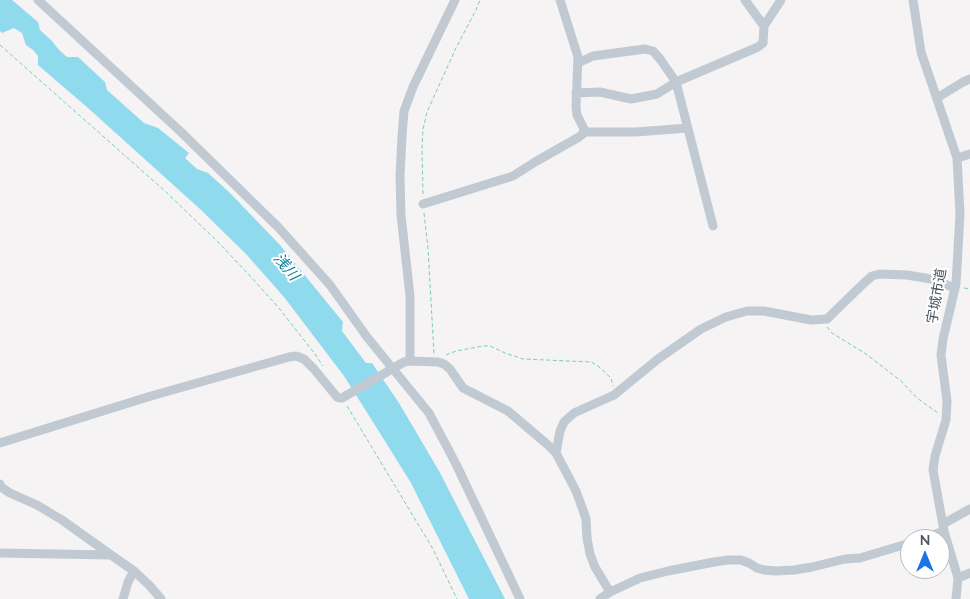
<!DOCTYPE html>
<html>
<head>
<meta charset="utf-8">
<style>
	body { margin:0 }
	#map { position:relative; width:970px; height:599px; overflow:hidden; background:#f5f3f3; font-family:Mulish,sans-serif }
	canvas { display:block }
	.north { position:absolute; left:900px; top:529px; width:50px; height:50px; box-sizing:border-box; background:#fff; border:1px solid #b7bbc0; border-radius:50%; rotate:0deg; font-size:14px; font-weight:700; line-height:20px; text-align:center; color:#4a5661 }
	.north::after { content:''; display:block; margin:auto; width:18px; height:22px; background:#1a73e8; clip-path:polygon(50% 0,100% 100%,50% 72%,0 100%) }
</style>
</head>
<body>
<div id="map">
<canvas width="970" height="599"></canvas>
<div class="north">N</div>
</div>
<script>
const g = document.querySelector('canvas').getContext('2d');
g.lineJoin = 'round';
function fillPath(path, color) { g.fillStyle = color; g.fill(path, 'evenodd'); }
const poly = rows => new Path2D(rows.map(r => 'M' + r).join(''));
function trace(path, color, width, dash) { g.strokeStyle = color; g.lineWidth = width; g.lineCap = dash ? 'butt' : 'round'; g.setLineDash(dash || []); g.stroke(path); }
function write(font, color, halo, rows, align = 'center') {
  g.font = font + ' Mulish,"Noto Sans JP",sans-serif'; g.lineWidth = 4; g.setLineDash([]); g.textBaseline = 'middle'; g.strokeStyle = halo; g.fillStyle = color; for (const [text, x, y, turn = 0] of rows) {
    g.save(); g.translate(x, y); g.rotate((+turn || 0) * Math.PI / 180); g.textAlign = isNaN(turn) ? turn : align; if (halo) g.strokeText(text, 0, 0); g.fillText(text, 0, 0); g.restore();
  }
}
fillPath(poly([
	[0,0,12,0,38,22,40,30,52,41,59,50,67,57,78,57,105,82,107,90,144,123,158,128,189,153,185,158,197,169,208,173,229,192,280,245,343,322,342,331,366,363,372,363,399,403,439,471,505,599,469,599,411,483,388,446,344,376,284,297,246,254,200,209,88,108,38,65,38,56,33,50,26,45,22,33,14,28,2,33,0,31]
]), '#90daee');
trace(poly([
	[0,45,166,192,219,243,250,276,278,307,315,354,323,366],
	[423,194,422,149,423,129,427,112,456,48,476,10,480,0],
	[424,213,428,248,434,354],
	[964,288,970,289],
	[827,327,832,333,866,354,901,381,917,398,938,413],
	[446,355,456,351,483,346,490,346,505,353,523,359,591,362,598,366,611,378,613,386],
	[347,406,433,549,457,599]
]), '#7ad0a6', 1, [4, 2.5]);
trace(poly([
	[38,0,181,132,279,228,330,285,367,337,429,413,456,464,520,599],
	[745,0,764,26],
	[913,0,921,52,957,158,960,214,956,284,943,339,941,355,947,401,946,420,935,456,933,470,944,531,958,578,956,599],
	[578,63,593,56,645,49,653,51,660,59,676,82,713,226],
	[576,93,600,92,631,99,657,94,676,82,758,47,763,43,764,26,781,0],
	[937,98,963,82,970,79],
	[583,132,636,132,688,128],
	[957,158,970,154],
	[423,204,513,176,535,162,579,137,583,134,584,129,577,115,576,107,578,57,560,0],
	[410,361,410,296,401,215,400,176,402,136,404,111,413,87,455,0],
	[0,443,151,396,289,357,296,356,304,359,314,369,337,397,339,398,342,398,404,362,410,361,438,362,444,364,450,369,463,388,508,411,548,445,556,453,576,491,583,510,586,519,587,538,590,554,595,567,610,592],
	[556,453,560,431,564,422,574,413,614,395,658,359,701,329,726,317,747,311,764,311,811,320,827,319,864,283,872,276,880,274,907,275,931,279,955,288],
	[0,484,1,487,10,493,37,505,62,520,111,555,134,571,150,586,161,599],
	[943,524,970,509],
	[922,539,944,531],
	[0,553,111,555],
	[958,578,970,573],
	[123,599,128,582,134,571],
	[600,599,610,592,640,578,668,571,714,562,728,560,741,560,749,563,757,568,764,570,776,571,794,570,812,567,845,559,860,558,910,543]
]), '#c1cad2', 9);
write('14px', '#4a5661', '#fff', [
	["宇城市道",937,296,-80]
]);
write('italic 15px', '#0c7c9b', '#fff', [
	["浅川",286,267,50]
]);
</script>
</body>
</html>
